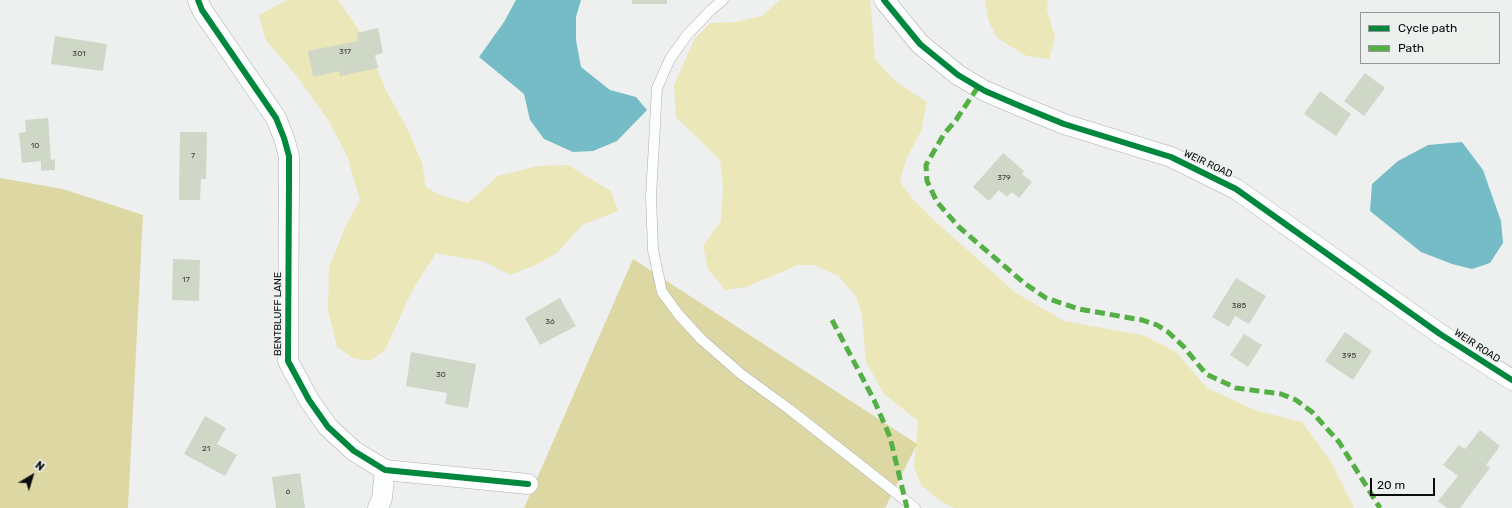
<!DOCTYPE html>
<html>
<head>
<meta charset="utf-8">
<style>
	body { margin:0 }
	#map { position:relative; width:1512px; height:508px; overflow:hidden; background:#eef0ef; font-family:Rubik,sans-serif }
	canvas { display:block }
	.legend { position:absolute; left:1360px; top:12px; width:140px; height:52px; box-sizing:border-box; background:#edf1ee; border:1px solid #939694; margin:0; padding:5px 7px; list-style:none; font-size:12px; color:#0b0d0c }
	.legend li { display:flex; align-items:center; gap:8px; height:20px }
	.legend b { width:20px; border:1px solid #939694 }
	.north { position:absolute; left:12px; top:456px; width:40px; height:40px; -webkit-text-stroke:3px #edf1ee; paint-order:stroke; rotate:38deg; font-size:11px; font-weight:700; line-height:16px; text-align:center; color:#0b0d0c }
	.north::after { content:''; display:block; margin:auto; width:14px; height:18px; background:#0b0d0c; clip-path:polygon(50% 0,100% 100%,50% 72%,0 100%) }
	.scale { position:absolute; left:1370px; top:478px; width:65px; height:18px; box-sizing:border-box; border:2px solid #0b0d0c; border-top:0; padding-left:5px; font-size:12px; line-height:14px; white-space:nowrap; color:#0b0d0c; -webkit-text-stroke:3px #edf1ee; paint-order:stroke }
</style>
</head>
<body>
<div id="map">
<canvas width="1512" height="508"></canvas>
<ul class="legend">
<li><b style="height:5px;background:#00873e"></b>Cycle path</li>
<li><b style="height:5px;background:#54b044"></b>Path</li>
</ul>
<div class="north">N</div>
<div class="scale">20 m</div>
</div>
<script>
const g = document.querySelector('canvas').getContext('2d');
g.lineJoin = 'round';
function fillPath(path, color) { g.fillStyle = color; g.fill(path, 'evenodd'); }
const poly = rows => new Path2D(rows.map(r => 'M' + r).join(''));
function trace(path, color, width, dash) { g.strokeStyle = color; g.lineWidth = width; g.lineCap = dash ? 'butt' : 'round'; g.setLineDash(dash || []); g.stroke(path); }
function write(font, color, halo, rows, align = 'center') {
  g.font = font + ' Rubik,sans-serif'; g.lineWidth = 3.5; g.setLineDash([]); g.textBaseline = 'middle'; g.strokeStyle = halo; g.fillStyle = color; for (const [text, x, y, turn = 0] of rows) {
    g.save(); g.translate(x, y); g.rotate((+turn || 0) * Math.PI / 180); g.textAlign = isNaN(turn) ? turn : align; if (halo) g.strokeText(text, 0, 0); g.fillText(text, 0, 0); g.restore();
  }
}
fillPath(poly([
	[287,0,338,0,363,36,386,90,409,132,422,163,426,187,440,195,468,203,498,176,538,166,568,165,611,191,618,211,582,225,557,253,533,266,510,275,482,261,436,253,412,291,385,350,370,361,353,358,337,347,328,310,329,267,346,225,360,200,347,156,328,120,300,80,265,39,259,15],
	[780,0,870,0,875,59,896,82,927,102,921,131,906,160,900,182,913,199,937,223,1016,293,1064,321,1142,335,1176,352,1207,388,1257,411,1302,422,1331,462,1354,508,954,508,940,501,921,485,914,467,918,421,884,394,866,362,862,315,856,296,838,276,815,265,798,265,746,287,725,290,708,269,703,246,721,221,723,187,720,160,676,117,674,85,695,38,710,23,735,22,762,16],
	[985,0,1048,0,1047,10,1055,37,1049,59,1027,56,997,38,989,22]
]), '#ebe7b9');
fillPath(poly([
	[0,178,63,189,143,215,128,508,0,508],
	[633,259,917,444,885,508,524,508]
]), '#ddd7a3');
fillPath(poly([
	[516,0,581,0,576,17,576,40,581,67,610,90,636,97,647,110,617,141,593,151,573,152,544,139,530,120,524,94,479,57,504,22],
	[1462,142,1483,170,1501,221,1503,243,1490,263,1472,269,1452,264,1421,252,1370,211,1372,184,1398,161,1428,145]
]), '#75bcc6');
fillPath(poly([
	[632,0,667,0,667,4,632,4],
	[378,28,383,53,375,55,378,68,340,76,339,71,313,77,308,51,358,41,357,33],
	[55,36,107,44,103,71,51,64],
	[1365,73,1385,88,1364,116,1344,101],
	[1320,91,1351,114,1336,136,1304,114],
	[48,118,51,160,55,159,55,170,41,171,41,161,22,163,19,133,26,132,25,120],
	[180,132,207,132,206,179,201,179,200,200,179,200],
	[1003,153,1024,171,1022,174,1032,182,1019,198,1012,192,1007,197,999,190,989,201,973,187],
	[173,259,200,260,199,301,172,300],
	[1236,278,1266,296,1249,324,1235,316,1229,327,1212,317],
	[560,298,576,326,540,345,525,318],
	[1345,332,1372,351,1353,380,1325,361],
	[1244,334,1262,345,1248,367,1230,355],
	[411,352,476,364,468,408,445,404,447,393,406,386],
	[205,416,226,428,217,444,237,455,225,476,184,454],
	[1480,430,1500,446,1486,465,1490,468,1460,508,1447,508,1438,501,1458,476,1443,465,1459,445,1465,449],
	[300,473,305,508,276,508,272,477]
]), '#cfd7c7');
const lane = poly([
	[723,0,711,10,687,35,670,59,657,88,651,197,653,250,662,292,679,315,701,339,741,374,789,409,915,508]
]);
const street = poly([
	[198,0,202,10,276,118,284,138,289,156,289,181,288,361,309,400,328,427,354,451,385,470,528,484],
	[884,0,920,44,958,75,985,91,1020,106,1064,124,1171,157,1236,189,1440,334,1512,380],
	[378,508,382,498,385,470]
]);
trace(lane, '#adaead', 11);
trace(street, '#adaead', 21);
trace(lane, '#fcfdfd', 10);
trace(street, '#fcfdfd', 20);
trace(poly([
	[978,87,956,120,944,134,926,165,927,181,937,202,959,227,1024,283,1046,298,1079,309,1142,320,1157,325,1168,332,1183,346,1206,374,1236,388,1281,394,1296,400,1312,412,1339,442,1380,508],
	[832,320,874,400,890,437,907,508]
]), '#54b044', 5, [10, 5]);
trace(poly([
	[198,0,202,10,276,118,284,138,289,156,289,181,288,361,309,400,328,427,354,451,385,470,528,484],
	[884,0,920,44,958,75,985,91,1020,106,1064,124,1171,157,1236,189,1440,334,1512,380]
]), '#00873e', 6);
write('8px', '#3c403b', null, [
	["317",345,52],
	["301",79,54],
	["10",35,146],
	["7",193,156],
	["379",1004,178],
	["17",186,280],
	["385",1239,306],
	["36",550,322],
	["395",1349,356],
	["30",441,375],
	["21",206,449],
	["6",288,492]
]);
write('10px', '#0b0d0c', '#edf1ee', [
	["WEIR ROAD",1208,164,25],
	["BENTBLUFF LANE",278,314,-90],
	["WEIR ROAD",1477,346,33]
]);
</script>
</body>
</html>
